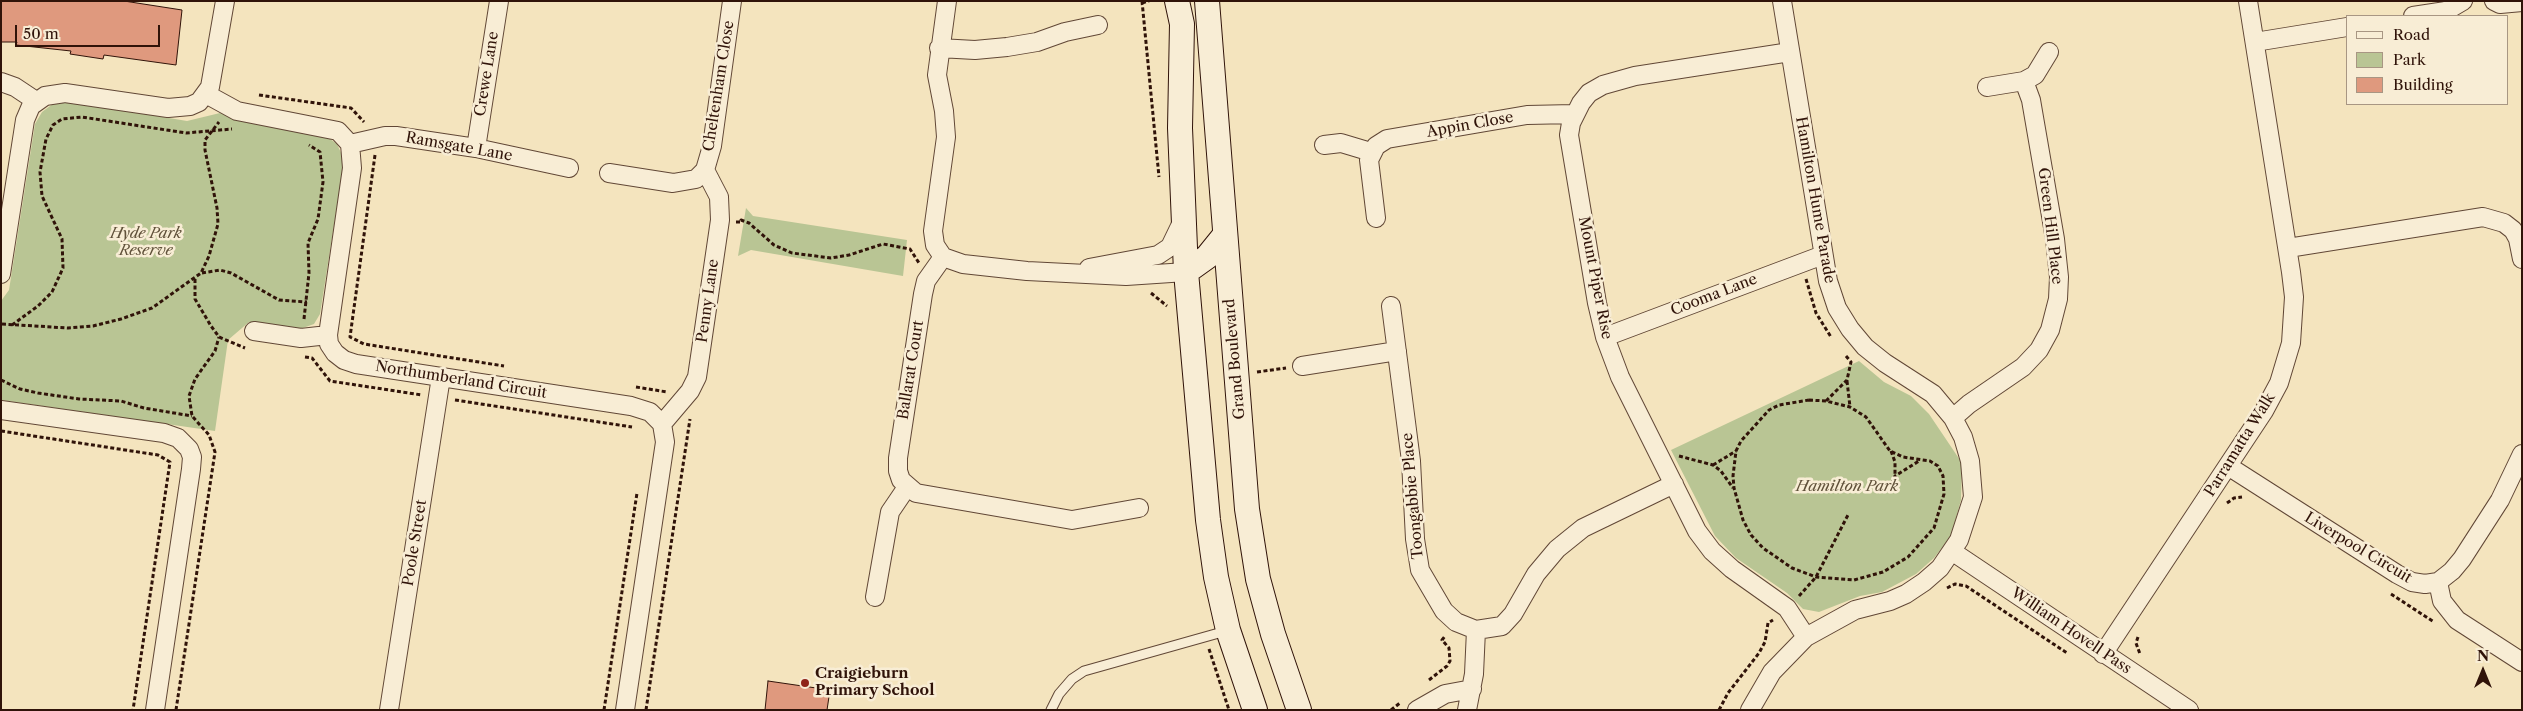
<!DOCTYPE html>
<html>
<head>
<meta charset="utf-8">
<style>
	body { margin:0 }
	#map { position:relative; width:2523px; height:711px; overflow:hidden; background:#f4e4be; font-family:"Libre Caslon Text",serif }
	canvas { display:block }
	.frame { position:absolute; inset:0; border:2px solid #301309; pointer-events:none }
	.legend { position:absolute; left:2346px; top:15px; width:162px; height:90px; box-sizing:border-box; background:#f8edd5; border:1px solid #a89683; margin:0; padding:6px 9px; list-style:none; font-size:15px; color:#301309 }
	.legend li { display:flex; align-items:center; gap:10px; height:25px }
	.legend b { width:25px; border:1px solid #a89683 }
	.north { position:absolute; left:2458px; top:646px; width:50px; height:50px; -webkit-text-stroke:4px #f8edd5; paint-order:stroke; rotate:0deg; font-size:14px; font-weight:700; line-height:20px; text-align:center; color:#301309 }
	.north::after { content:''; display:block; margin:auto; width:18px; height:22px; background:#301309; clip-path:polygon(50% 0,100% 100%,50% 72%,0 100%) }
	.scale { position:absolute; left:15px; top:25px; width:145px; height:22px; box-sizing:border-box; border:2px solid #301309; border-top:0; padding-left:6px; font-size:15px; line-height:18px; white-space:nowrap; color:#301309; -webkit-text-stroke:4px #f8edd5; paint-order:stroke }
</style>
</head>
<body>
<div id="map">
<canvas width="2523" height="711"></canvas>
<div class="frame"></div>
<ul class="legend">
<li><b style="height:6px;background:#f8edd5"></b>Road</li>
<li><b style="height:14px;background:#b9c594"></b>Park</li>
<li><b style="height:14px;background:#df997e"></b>Building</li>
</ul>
<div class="north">N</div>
<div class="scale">50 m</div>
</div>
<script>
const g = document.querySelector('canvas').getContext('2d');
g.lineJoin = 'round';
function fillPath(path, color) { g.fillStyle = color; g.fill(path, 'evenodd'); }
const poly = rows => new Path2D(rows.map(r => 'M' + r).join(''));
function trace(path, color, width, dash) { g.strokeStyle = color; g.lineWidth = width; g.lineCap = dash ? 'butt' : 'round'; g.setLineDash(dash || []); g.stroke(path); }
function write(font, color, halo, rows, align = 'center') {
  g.font = font + ' "Libre Caslon Text",serif'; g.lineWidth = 5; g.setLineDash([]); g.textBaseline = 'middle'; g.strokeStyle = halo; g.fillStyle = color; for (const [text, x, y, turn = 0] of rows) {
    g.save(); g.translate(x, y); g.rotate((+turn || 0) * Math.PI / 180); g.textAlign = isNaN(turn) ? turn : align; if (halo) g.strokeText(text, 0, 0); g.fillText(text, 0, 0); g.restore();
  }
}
fillPath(poly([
	[68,101,187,121,220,113,257,124,326,136,337,144,342,155,343,168,320,314,314,324,300,329,249,322,228,340,215,431,1,400,1,301,9,290,35,124,42,112,54,103],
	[746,208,753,216,907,240,903,276,751,250,738,256],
	[1859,361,1884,382,1911,396,1929,414,1962,463,1961,500,1951,536,1934,558,1916,574,1882,592,1860,596,1819,612,1803,609,1787,593,1736,558,1715,536,1671,450]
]), '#b9c594');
const building = poly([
	[1,1,124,1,182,10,176,65,104,55,103,59,70,54,71,51,16,45,17,42,1,42,1,1],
	[768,681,830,690,827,710,765,710,768,681]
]);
fillPath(building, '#df997e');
trace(building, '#301309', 1);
const lane = poly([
	[1051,710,1059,694,1072,679,1084,671,1226,631]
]);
const street = poly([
	[947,1,937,75,944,111,946,137,933,231,935,245,943,257,963,264,1027,271,1126,276,1186,272],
	[2494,1,2500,4,2522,2],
	[2413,16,2446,11,2463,1],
	[2255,42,2347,27],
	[939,48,975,50,1007,47,1037,42,1065,32,1098,25],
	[1790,52,1635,76,1603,85,1589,93,1581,103,1571,123,1569,135,1597,303,1605,337,1620,377,1697,531,1712,551,1732,569,1787,608,1806,637],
	[2024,81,2035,75,2049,52],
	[1,82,15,87,36,101],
	[206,94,237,111,338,131,350,144,352,168,328,335,329,344,335,353,344,360,356,364,631,406,650,412,662,424,665,442,625,710],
	[350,144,385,136,396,136,476,148,569,168],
	[1324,145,1341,143,1371,152],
	[476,148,499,1],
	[609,173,673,183,696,179,705,170,712,146,732,1],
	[1376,218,1369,160,1376,146,1387,139,1527,115,1574,114],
	[2288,248,2483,217,2504,223,2513,230,2518,239,2522,259],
	[943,257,926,281,923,294,898,458,898,471,901,480,916,493,1072,520,1139,508],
	[1089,268,1158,255,1170,247,1183,220],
	[1,274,25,120,31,106,45,96,65,93,168,108,190,106,199,102,210,87,225,1],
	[1391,306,1411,461,1415,539,1420,570,1444,611,1456,622,1476,630,1502,626,1513,614,1536,574,1557,549,1583,528,1674,484],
	[254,331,301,338,328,335],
	[1605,337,1823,255],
	[1302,366,1397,351],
	[1,410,164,433,178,438,189,449,192,457,191,469,155,710],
	[1953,418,1969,404,2023,367,2039,350,2050,330,2058,299,2059,277,2055,239,2031,100,2024,81,1987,87],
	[662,424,690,391,697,377,720,220,719,197,705,170],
	[2228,466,2397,574,2412,582,2425,584,2438,582,2452,571,2462,559,2500,500,2522,454],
	[1953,552,2189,710],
	[2438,582,2442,601,2457,620,2522,662],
	[875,597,890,512,907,487],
	[2103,654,2264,411,2279,383,2291,343,2294,297,2291,272,2248,1],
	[389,710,441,377],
	[1417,710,1445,694,1472,689],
	[1467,710,1474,674,1476,630],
	[1750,710,1772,672,1806,637,1855,610,1890,601,1906,594,1924,582,1940,568,1959,540,1973,497,1970,461,1963,437,1953,418,1933,394,1885,363,1865,347,1850,329,1837,308,1828,281,1782,1]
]);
const secondary = poly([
	[1177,1,1182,24,1180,128,1186,272,1208,520,1216,577,1228,630,1255,710],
	[1207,1,1247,509,1258,579,1273,634,1299,710],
	[1186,272,1207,257,1224,236]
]);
trace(lane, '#614736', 11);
trace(street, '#614736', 20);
trace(secondary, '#301309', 26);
trace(poly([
	[1142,1,1159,177],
	[1142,3,1149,1],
	[259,95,351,108,364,122],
	[375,155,350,337,364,344,504,366],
	[736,222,741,222,741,220,749,223,774,245,792,253,831,258,849,255,883,244,910,249,919,263],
	[202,273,220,270,231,273,279,300,307,302],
	[195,279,195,299,211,326,219,337,245,348],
	[1806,279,1816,313,1831,337],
	[1151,293,1167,306],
	[304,319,309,273,308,243,318,219,323,182,320,152,309,145],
	[2,324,68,328,93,326,121,319,152,308,201,273,209,256,218,224,217,208,205,150,205,140,219,122],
	[12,325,38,306,52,292,63,268,62,239,42,196,40,172,46,139,53,125,62,119,82,117,186,133,232,129],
	[305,357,312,358,330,381,422,395],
	[1257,372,1286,368],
	[1,380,20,389,38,393,79,399,121,401,144,408,192,416],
	[1847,381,1850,407],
	[636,387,667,392],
	[455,400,632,427],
	[1809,400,1826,401,1850,407,1866,417,1890,451,1903,457,1930,461,1938,466,1943,476,1944,494,1934,528,1908,557,1883,572,1854,580,1816,577,1792,568,1763,548,1751,535,1743,520,1734,488,1733,476,1736,451,1741,441,1769,410,1779,405,1809,400],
	[1826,401,1847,380,1851,362,1846,356],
	[1,431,158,455,170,462,133,710],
	[1891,451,1895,462,1895,476],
	[1679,456,1713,465,1721,471,1733,488],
	[1713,465,1736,451],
	[1888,490,1895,476,1919,461],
	[2227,503,2234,498,2242,497],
	[1947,588,1955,584,1966,586,2067,653],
	[2391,594,2434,622],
	[1799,596,1816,577,1849,513],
	[2138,637,2136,643,2140,654],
	[1209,649,1229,710],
	[1429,680,1447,666,1450,661,1449,648,1442,640,1445,636],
	[176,710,215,452,209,435,192,416,189,396,195,379,215,351,219,337],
	[604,710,637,493],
	[646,710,690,419],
	[1391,710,1400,703],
	[1719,710,1728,693,1759,653,1765,642,1768,623,1773,620]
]), '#301309', 3, [4, 2.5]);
trace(lane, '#f8edd5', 9);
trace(street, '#f8edd5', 18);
trace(secondary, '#f8edd5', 24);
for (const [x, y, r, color] of [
	[805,683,5,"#8f2418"]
]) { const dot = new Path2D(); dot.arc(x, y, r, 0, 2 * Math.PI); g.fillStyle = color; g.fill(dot); trace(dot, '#f8edd5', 2); }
write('15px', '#301309', '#f8edd5', [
	["Crewe Lane",487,74,-81],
	["Cheltenham Close",719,86,-81],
	["Appin Close",1470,125,-10],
	["Ramsgate Lane",459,147,10],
	["Hamilton Hume Parade",1815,200,80],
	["Green Hill Place",2050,226,83],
	["Mount Piper Rise",1595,278,79],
	["Cooma Lane",1714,295,-21],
	["Penny Lane",708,301,-82],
	["Grand Boulevard",1235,359,-95],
	["Ballarat Court",911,370,-81],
	["Northumberland Circuit",461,380,9],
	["Parramatta Walk",2240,445,-58],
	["Toongabbie Place",1413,496,-95],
	["Poole Street",415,543,-81],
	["Liverpool Circuit",2358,548,31],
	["William Hovell Pass",2071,631,34]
]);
write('italic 15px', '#60513a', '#f8edd5', [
	["Hyde Park",146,234],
	["Reserve",146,251],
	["Hamilton Park",1847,487]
]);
write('bold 15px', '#301309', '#f8edd5', [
	["Craigieburn",815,674],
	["Primary School",815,691]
], 'left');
</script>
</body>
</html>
